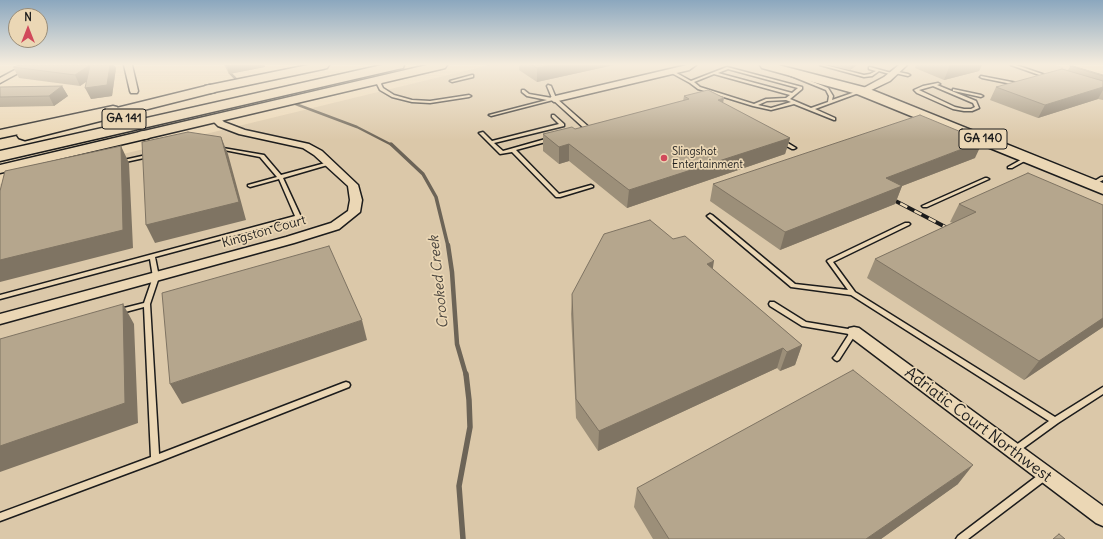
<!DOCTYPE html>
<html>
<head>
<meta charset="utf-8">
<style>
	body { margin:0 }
	#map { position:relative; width:1103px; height:539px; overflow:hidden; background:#ebd7b5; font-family:Delius,sans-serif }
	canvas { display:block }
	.north { position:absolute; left:8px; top:8px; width:40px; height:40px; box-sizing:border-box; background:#ebd7b5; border:1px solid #988c78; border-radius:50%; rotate:0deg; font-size:11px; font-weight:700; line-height:16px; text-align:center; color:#1c1c1c }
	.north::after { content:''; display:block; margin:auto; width:14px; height:18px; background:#d1495b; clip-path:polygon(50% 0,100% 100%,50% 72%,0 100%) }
</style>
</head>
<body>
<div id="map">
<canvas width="1103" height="539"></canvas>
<div class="north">N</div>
</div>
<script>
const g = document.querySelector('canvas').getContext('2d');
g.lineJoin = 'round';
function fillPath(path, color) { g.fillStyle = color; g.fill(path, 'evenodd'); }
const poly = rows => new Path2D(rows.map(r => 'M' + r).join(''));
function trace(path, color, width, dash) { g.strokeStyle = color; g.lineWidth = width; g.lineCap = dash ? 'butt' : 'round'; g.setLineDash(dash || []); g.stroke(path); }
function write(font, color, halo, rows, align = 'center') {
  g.font = font + ' Delius,sans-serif'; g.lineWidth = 3.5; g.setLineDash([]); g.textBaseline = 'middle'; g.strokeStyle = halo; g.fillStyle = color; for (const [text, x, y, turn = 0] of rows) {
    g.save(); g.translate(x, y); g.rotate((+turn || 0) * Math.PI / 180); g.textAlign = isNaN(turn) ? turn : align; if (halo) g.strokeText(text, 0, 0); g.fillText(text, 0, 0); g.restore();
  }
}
fillPath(poly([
	[489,65,1056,65,1103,79,1103,539,0,539,0,184]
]), '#dbc8a9');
trace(poly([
	[233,65,230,73,236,79],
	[293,103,357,127,392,145]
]), '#6c6457', 2.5);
trace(poly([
	[391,144,423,174,436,197,448,246]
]), '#6c6457', 3.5);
trace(poly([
	[448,245,452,272,457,344,466,375]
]), '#6c6457', 4.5);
trace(poly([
	[463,539,459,486,470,427,469,400,466,374]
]), '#6c6457', 5.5);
const lane = poly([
	[820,65,825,65,864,75,870,74,876,71,869,69,869,67,870,67,895,74,893,75,879,71,872,76,864,77,820,65],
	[1011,65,1016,65,1051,77,1048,78,1011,65],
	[727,67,802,87,802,89,790,99,811,108,828,102,829,96,826,90,789,75,789,73,791,73,828,88,833,96,832,100,861,90,864,91,815,109,835,118,835,120,834,120,794,104,771,110,753,106,698,89,690,83,668,71,671,70,691,81,727,67],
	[728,69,798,88,792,93,718,73,728,69],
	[714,74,790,95,786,98,766,99,754,104,700,87,694,82,714,74],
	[786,100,791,102,771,108,758,105,767,101,786,100],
	[894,71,908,74,910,75,908,76,895,73,893,72,894,71],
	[472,75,473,75,473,77,452,82,450,81,472,75],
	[981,76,1017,83,1019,84,1017,85,982,78,980,77,981,76],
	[381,78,384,79,381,84,383,88,394,95,412,100,430,101,469,95,471,96,469,97,430,103,412,102,392,97,380,90,377,84,381,78],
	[938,83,940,84,937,85,976,101,979,108,972,111,964,111,953,109,917,93,914,90,923,86,938,83],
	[933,86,973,103,975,107,971,109,964,109,955,107,919,90,933,86],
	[548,85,551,86,556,98,590,128,590,130,586,130,553,100,491,116,489,115,547,100,527,96,522,92,522,90,524,90,529,94,552,98,547,86,548,85],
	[953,89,981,95,983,96,981,97,954,91,953,91,953,89],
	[552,115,554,115,564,124,564,126,494,143,503,151,549,138,553,138,553,140,516,150,559,194,591,185,593,186,593,187,560,197,556,197,512,152,500,154,479,133,483,132,492,141,559,124,552,117,552,115],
	[779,140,783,140,796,148,794,149,792,149,779,142,779,140],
	[217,147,264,155,281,175,329,162,331,163,331,164,283,178,301,217,300,218,155,257,159,277,150,304,159,454,343,383,346,382,349,383,350,385,349,387,158,462,0,521,0,513,151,457,144,307,118,314,116,314,115,312,116,310,144,303,153,277,150,259,0,299,0,295,295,216,279,179,250,187,248,186,248,185,277,177,260,157,219,149,217,149,217,147],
	[151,154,153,155,153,156,121,163,119,162,119,161,151,154],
	[1026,157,1030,157,1030,158,1012,168,1008,168,1008,167,1026,157],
	[1101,177,1103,177,1103,180,1094,185,1090,185,1090,184,1101,177],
	[985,178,987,178,989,179,927,207,923,207,922,206,985,178],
	[710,214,712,215,795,284,848,290,827,261,828,260,905,223,909,223,910,224,909,225,833,262,855,292,1055,417,1103,387,1103,394,1058,423,1018,452,1015,454,1012,452,1011,450,1012,448,1049,421,851,295,791,287,708,217,707,216,710,214],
	[770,302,774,302,806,322,854,330,856,330,857,332,839,360,837,361,835,360,833,358,835,356,849,334,802,326,770,306,769,304,770,302],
	[1044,472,1047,473,1048,476,1047,479,968,539,956,539,958,536,1041,473,1044,472]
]);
const street = poly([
	[24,65,33,65,0,83,0,78,24,65],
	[124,65,132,65,138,91,137,93,131,93,130,91,124,65],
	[687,65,696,65,689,70,554,102,550,99,551,97,687,65],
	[899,65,907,65,890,81,865,93,859,93,858,91,884,77,899,65],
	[215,115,218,116,224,122,245,130,309,144,322,151,358,185,362,200,360,212,339,229,294,243,0,324,0,314,286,237,331,223,348,211,350,200,348,186,314,155,303,148,239,134,218,126,210,118,215,115],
	[854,327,859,328,1103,506,1103,526,1096,523,849,336,847,332,849,328,854,327]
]);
const secondary = poly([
	[113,106,117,107,119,110,117,113,0,138,0,130,113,106],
	[144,131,149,132,151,135,149,138,0,173,0,165,144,131]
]);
const primary = poly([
	[308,65,329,65,327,68,323,69,210,93,205,92,204,89,205,86,210,85,308,65],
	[427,65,447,65,445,68,441,69,144,139,139,138,137,135,139,132,144,131,427,65],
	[760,65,778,65,867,88,1103,183,1103,194,857,94,762,68,760,65]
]);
const highway = poly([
	[382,65,404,65,403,68,398,69,0,161,0,151,382,65],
	[210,85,215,86,217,89,215,92,25,140,19,138,17,135,19,132,210,85]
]);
trace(lane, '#1c1c1c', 3);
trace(street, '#1c1c1c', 3);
trace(secondary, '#1c1c1c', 3);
trace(primary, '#1c1c1c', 3);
trace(highway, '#1c1c1c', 3);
fillPath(lane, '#ebd7b5');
fillPath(street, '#ebd7b5');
fillPath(secondary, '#ebd7b5');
fillPath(primary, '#ebd7b5');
fillPath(highway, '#ebd7b5');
const rail = poly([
	[886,196,955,232]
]);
trace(rail, '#1c1c1c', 4);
trace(rail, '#ebd7b5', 2.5, [8]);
fillPath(poly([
	[20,65,114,65,116,68,112,96,91,99,86,82,80,86,19,78,13,67],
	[224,65,264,65,265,67,229,74],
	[519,65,614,65,537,82,519,70],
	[828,65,857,65,850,70],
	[916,65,982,65,979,71,944,80,915,68],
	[1070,66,1103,75,1103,100,1098,99,1038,118,990,100,996,87,1068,70],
	[62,86,68,96,54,106,0,107,0,87],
	[684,96,723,103,790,138,785,154,627,208,569,161,559,164,543,151,543,134,575,129,683,101],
	[975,158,902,186,895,204,780,250,710,201,713,184],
	[959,204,1103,205,1103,327,1024,380,867,278,875,259,953,223,950,222],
	[673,239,713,269,802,345,795,365,780,371,777,368,598,451,576,418,571,314,572,294],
	[958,484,881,539,653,539,634,507,637,488]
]), '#9c8f79');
fillPath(poly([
	[90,65,96,75,80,86,75,75],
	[110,65,114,65,116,68,112,96,91,99,85,88],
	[235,65,264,65,265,67,229,74,227,66],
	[550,65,614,65,537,82,537,68],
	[852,65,857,65,850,70],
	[950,65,982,65,979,71,944,80],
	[62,86,68,96,54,106,49,96],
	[1103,87,1103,90,1098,99,1038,118,1045,105],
	[724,98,721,114,718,100],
	[221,137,228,154,246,220,155,243,146,225],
	[790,138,785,154,627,208,629,190],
	[983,141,975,158,902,186,895,204,780,250,785,232,886,178],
	[569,144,569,161,559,164,559,147],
	[121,146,129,163,133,248,0,282,0,260],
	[714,261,711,280,707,264],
	[123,304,134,324,138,423,0,472,0,446],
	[1103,318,1103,327,1024,380,1039,361],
	[362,320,367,340,182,404,170,384],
	[802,345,795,365,780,371,787,352],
	[783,348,777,368,598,451,599,431],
	[973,465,958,484,881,539,866,539]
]), '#7f7463');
const building = poly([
	[20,65,90,65,75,75,13,67,20,65],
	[90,65,110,65,107,85,85,88,90,65],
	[226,65,235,65,227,66,226,65],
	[532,65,550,65,537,68,532,65],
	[1070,66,1073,66,1103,75,1103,76,1070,66],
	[1062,69,1103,81,1103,87,1045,105,996,87,1062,69],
	[62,86,49,96,0,97,0,87,62,86],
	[708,90,724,98,718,100,790,138,629,190,569,144,559,147,543,134,572,127,575,129,689,99,684,96,708,90],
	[920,115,983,141,886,178,902,186,785,232,713,184,920,115],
	[188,132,221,137,239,202,146,225,142,142,188,132],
	[121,146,123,230,0,260,0,191,5,171,121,146],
	[1028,173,1103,205,1103,318,1039,361,875,259,976,212,959,204,1028,173],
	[650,220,673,239,685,236,714,261,707,264,802,345,787,352,783,348,599,431,576,399,572,294,604,234,650,220],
	[329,246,362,320,170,384,162,293,329,246],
	[123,304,125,403,0,446,0,339,123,304],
	[853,370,973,465,866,539,669,539,637,488,853,370],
	[1059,534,1065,539,1053,539,1059,534]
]);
fillPath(building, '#b5a68d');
trace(building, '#7f7463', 1);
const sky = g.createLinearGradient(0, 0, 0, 140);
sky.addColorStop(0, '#8ba7be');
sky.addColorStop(0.46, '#f6edde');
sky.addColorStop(1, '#f6edde00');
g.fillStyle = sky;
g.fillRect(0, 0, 1103, 140);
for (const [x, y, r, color] of [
	[664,158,4,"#d1495b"]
]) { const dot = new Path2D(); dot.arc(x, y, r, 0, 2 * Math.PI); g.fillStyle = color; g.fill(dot); trace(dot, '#ebd7b5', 1.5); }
write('11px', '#1c1c1c', '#ebd7b5', [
	["Slingshot",672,152],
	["Entertainment",672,165]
], 'left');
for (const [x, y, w] of [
	[124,119,44],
	[983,139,48]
]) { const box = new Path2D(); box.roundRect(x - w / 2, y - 10, w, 20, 3); g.fillStyle = '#ebd7b5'; g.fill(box); trace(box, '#1c1c1c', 1); }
write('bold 12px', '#1c1c1c', null, [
	["GA 141",124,119],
	["GA 140",983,139]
]);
write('13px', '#1c1c1c', '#ebd7b5', [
	["Kingston Court",264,232,-16]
]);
write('italic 14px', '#4b463f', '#ebd7b5', [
	["Crooked Creek",439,282,-96]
]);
write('16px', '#1c1c1c', '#ebd7b5', [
	["Adriatic Court Northwest",978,425,37]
]);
</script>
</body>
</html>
